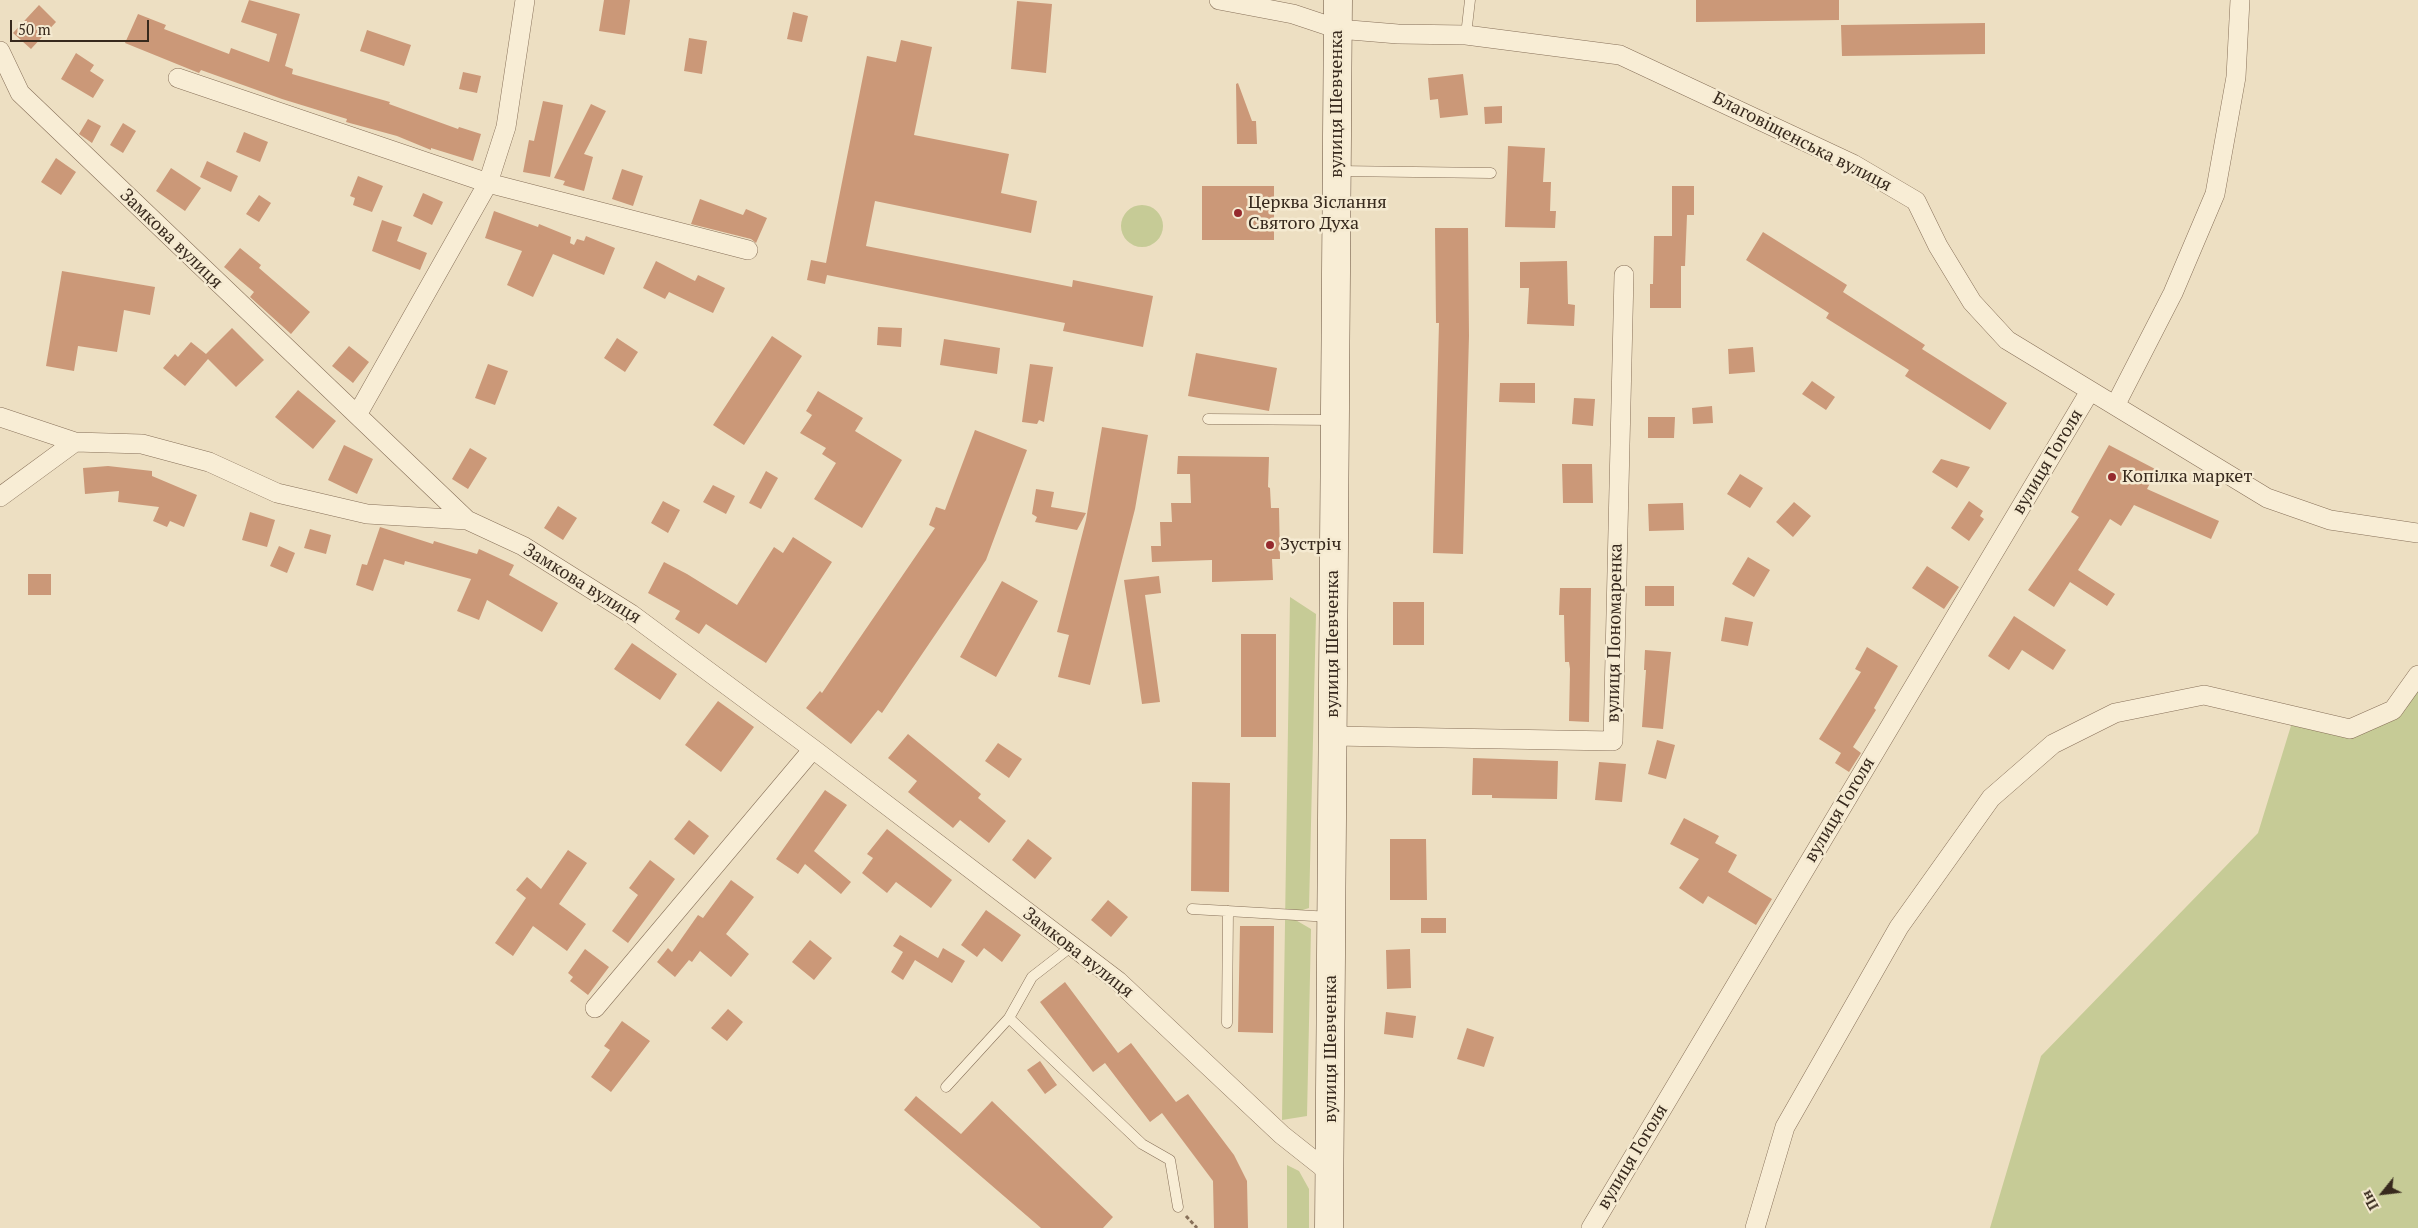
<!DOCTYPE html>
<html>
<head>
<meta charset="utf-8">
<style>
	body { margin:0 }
	#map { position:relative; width:2418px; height:1228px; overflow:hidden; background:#eddfc2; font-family:"PT Serif",serif }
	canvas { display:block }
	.north { position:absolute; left:2358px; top:1168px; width:50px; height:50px; -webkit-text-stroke:4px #f5ead1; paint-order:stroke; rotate:241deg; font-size:14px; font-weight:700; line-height:20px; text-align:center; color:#37291d }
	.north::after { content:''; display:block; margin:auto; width:18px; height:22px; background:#37291d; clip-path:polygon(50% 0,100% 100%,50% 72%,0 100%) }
	.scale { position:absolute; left:10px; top:20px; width:139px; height:22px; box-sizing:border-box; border:2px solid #37291d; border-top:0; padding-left:6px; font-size:15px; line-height:18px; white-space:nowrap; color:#37291d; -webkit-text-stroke:4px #f5ead1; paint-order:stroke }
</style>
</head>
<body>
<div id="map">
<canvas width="2418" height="1228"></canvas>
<div class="north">Пн</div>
<div class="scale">50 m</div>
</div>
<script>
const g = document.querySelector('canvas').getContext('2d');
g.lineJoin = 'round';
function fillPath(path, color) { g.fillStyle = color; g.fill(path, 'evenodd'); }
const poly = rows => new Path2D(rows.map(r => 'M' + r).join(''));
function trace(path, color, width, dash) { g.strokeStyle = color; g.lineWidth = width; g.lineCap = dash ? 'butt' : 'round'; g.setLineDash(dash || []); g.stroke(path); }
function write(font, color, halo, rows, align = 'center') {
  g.font = font + ' "PT Serif",serif'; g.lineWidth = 5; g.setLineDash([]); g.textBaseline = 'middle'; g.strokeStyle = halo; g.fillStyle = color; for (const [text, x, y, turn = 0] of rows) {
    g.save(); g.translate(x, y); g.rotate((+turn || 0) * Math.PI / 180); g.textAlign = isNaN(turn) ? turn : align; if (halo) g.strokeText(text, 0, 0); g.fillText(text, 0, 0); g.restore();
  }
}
fillPath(poly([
	'1121 226a21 21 0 1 1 42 0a21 21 0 1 1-42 0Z',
	[1290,597,1316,614,1309,908,1287,915,1311,929,1307,1116,1282,1120],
	[2418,675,2418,1228,1990,1228,2041,1056,2258,833,2294,716,2350,729,2393,710],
	[1287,1165,1299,1171,1309,1189,1309,1228,1287,1228]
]), '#c6cb96');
fillPath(poly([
	[249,0,300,14,285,66,293,69,292,74,390,102,389,104,458,129,459,127,481,134,473,161,431,148,431,150,397,136,346,122,347,119,282,99,201,70,199,73,125,43,138,14,166,25,164,29,229,54,231,48,269,62,277,34,241,22],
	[604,0,630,0,625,35,599,31],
	[1696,0,1839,0,1839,20,1696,22],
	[1017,1,1052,4,1046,73,1011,69],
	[39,5,56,22,31,49,13,33],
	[793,12,808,16,802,42,787,39],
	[1985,23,1985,54,1842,56,1841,25],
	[367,30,411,45,404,66,360,51],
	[689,38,707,41,702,74,684,71],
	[901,40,932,47,914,135,1009,154,1001,193,1037,201,1031,233,875,201,866,246,1072,287,1073,280,1153,296,1143,347,1063,331,1065,323,827,275,825,284,807,280,811,260,826,263,867,56,896,62],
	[76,53,94,65,90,71,104,80,93,98,61,79],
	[463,72,481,76,477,93,459,89],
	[1463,74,1468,115,1440,118,1438,99,1430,100,1428,78],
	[1238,83,1252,121,1256,121,1257,144,1237,144,1236,84],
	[543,101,563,105,550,177,523,172,529,140,534,141],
	[591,104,606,111,584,154,593,157,584,191,563,185,565,181,554,178],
	[1502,106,1502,123,1485,124,1484,107],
	[88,119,101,126,92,143,79,134],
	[123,123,136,131,123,153,110,145],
	[244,132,268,142,260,162,236,152],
	[1508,146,1545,148,1543,182,1551,182,1550,211,1556,211,1555,228,1505,227],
	[56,158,76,172,61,195,41,182],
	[207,161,238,176,231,192,200,177],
	[171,168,201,188,185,211,156,191],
	[622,169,643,176,633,206,612,199],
	[358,176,383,186,372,212,353,205,355,198,350,196],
	[1202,186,1274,186,1274,240,1202,240],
	[1672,186,1694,186,1694,215,1687,215,1685,266,1681,266,1681,308,1650,308,1650,284,1653,284,1654,236,1672,236],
	[423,193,443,202,432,225,413,216],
	[259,195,271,203,259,222,246,214],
	[700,199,743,215,746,209,767,218,756,243,751,239,691,224],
	[494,211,538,227,539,224,571,237,570,243,574,245,577,239,584,241,586,236,615,248,604,275,553,254,533,297,507,285,522,251,485,238],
	[382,220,402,227,397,241,427,253,420,270,372,251],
	[1435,228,1468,228,1469,336,1463,554,1433,553,1439,323,1436,323],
	[1763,232,1847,285,1843,292,1925,345,1922,349,2007,403,1990,430,1905,376,1909,370,1826,318,1829,313,1746,260],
	[240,248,261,265,259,268,310,312,291,334,250,297,254,292,224,267],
	[656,261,695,281,698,275,725,288,713,313,669,292,665,299,643,288],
	[1567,261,1568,304,1575,305,1574,326,1527,324,1529,288,1520,288,1520,262],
	[62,271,155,287,150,315,124,310,117,352,78,346,74,371,46,366],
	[878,327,902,328,901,347,877,345],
	[232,328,264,360,236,387,208,359,185,386,163,368,175,354,178,357,191,342,206,354],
	[772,336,802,356,744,445,713,425],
	[617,338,638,352,625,372,604,358],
	[944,339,1000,348,997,374,940,365],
	[349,346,369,362,353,383,332,366],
	[1753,347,1755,372,1729,374,1728,349],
	[1196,353,1277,368,1269,411,1188,396],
	[488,364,508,371,495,405,475,398],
	[1030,364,1053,367,1044,422,1039,420,1037,424,1022,422],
	[1812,381,1835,397,1826,410,1802,394],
	[1500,383,1535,383,1535,403,1499,402],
	[298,390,336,421,313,449,275,417],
	[818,391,863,418,855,431,902,460,862,528,814,499,836,463,822,454,826,448,800,433,812,415,806,411],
	[1574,398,1595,399,1593,426,1572,424],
	[1712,406,1713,423,1693,424,1692,408],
	[1648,417,1675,417,1674,438,1648,438],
	[1102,427,1148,435,1135,509,1090,685,1058,677,1069,635,1057,632,1086,520],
	[975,430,1027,450,986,560,882,713,878,710,851,744,806,708,820,691,822,693,935,528,929,525,936,507,945,510],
	[344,445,373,459,357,494,328,480],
	[2109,445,2157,470,2147,489,2219,521,2211,539,2134,505,2121,526,2110,519,2078,570,2115,594,2107,606,2070,582,2054,607,2028,590,2079,517,2071,512],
	[470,448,487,458,468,489,452,479],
	[1178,456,1269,457,1268,487,1270,488,1271,508,1279,508,1280,559,1272,559,1273,580,1212,582,1212,560,1152,562,1151,546,1161,546,1160,522,1172,522,1171,503,1191,503,1190,474,1177,474],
	[1941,459,1970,467,1957,488,1932,472],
	[1562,464,1592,464,1593,503,1563,503],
	[108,466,152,471,152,476,197,495,184,527,170,521,167,527,153,521,159,507,118,502,119,491,85,494,83,468],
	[766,471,778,478,761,509,749,503],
	[1740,474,1763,488,1750,508,1727,494],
	[713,485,735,496,726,514,703,502],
	[1036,489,1054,492,1051,507,1086,513,1077,530,1035,522,1037,517,1032,514],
	[663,501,680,510,668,533,651,523],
	[1969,501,1983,511,1980,516,1984,519,1969,541,1951,528],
	[1794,502,1811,516,1793,537,1776,522],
	[1683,503,1684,530,1649,531,1648,504],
	[558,506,577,518,563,540,544,528],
	[250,512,275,520,267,547,242,540],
	[380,527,433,544,434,541,477,554,479,549,514,565,509,575,558,603,542,632,487,600,479,620,457,611,471,579,405,561,404,565,384,559,373,591,356,585,362,564,367,565],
	[310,529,331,535,326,554,304,548],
	[793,537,832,562,766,663,706,624,699,634,675,619,680,611,648,593,664,562,687,574,737,605,774,547,783,553],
	[279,546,295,553,287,573,270,566],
	[1748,557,1770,570,1754,597,1732,584],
	[1927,566,1959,587,1944,609,1912,588],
	[28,574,51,574,51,595,28,595],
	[1159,576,1161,593,1145,595,1160,702,1142,704,1124,580],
	[1002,581,1038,601,996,677,960,657],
	[1645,586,1674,586,1674,606,1645,606],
	[1560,588,1591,588,1589,722,1569,721,1570,669,1569,662,1565,662,1564,615,1559,615],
	[1393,602,1424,602,1424,645,1393,645],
	[2014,616,2066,650,2053,670,2022,650,2009,670,1988,656],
	[1725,617,1753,622,1748,646,1721,641],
	[1241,634,1276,634,1276,737,1241,737],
	[632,643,677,674,660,700,614,669],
	[1867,647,1898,666,1874,708,1876,710,1853,747,1861,753,1849,772,1835,763,1841,753,1819,739,1861,672,1855,669],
	[1645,650,1671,652,1663,729,1642,727,1646,670,1644,670],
	[718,701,754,727,721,772,685,745],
	[908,734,981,794,978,798,1006,821,989,843,960,820,953,828,908,792,917,781,888,758],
	[1657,740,1675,745,1666,779,1648,774],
	[998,743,1022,759,1009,778,985,761],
	[1473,758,1558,761,1557,799,1492,798,1492,795,1472,795],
	[1599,762,1626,764,1622,802,1595,800],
	[1192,782,1230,783,1229,892,1191,891],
	[825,790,847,805,814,851,851,882,841,894,805,864,798,874,776,859],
	[1684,818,1719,836,1715,843,1737,855,1728,872,1772,899,1756,925,1708,896,1703,904,1679,888,1699,859,1670,844],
	[689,820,709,836,694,855,674,839],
	[887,829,952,880,931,908,896,882,887,893,862,873,873,858,867,854],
	[1028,839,1052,858,1035,879,1012,860],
	[1390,839,1426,839,1427,900,1390,900],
	[568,850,587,863,559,904,586,924,567,951,533,926,513,956,495,943,526,898,516,890,527,877,541,889],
	[650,860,675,879,628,943,612,931,638,895,629,888],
	[731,880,754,897,726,934,749,954,731,977,700,951,692,962,689,960,675,977,657,962,668,948,672,952,698,915,703,918],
	[1108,900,1128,917,1111,937,1091,920],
	[986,910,1021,935,1002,962,984,948,977,957,961,945],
	[1421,918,1446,918,1446,933,1421,933],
	[1240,926,1274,926,1273,1033,1238,1032],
	[900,935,938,958,943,948,965,961,952,983,915,960,903,980,891,972,903,952,893,946],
	[810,940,832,958,814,980,792,962],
	[585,949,609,967,588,995,570,981,573,977,568,973],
	[1410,949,1411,988,1387,989,1386,950],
	[1065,982,1118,1053,1131,1043,1176,1102,1188,1094,1234,1155,1247,1181,1248,1228,1214,1228,1213,1181,1162,1113,1150,1122,1105,1063,1093,1072,1040,1002],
	[728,1009,743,1022,727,1041,711,1028],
	[1386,1012,1416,1016,1413,1038,1384,1034],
	[622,1021,650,1041,611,1092,591,1077,610,1050,604,1046],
	[1467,1028,1494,1037,1484,1067,1457,1059],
	[1040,1061,1057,1085,1045,1094,1027,1070],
	[916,1096,961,1134,992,1101,1113,1217,1103,1228,1041,1228,904,1110]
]), '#cb9878');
const lane = poly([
	[1466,35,1470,0],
	[1338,171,1491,173],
	[1208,419,1334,420],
	[1192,909,1331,917],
	[1072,946,1032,977,1009,1018,1142,1144,1170,1160,1178,1207],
	[1227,1023,1228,911],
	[946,1087,1009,1018]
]);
const street = poly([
	[1219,0,1293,14,1338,29,1398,34,1466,35,1620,55,1853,164,1916,201,1938,246,1972,302,2007,340,2267,498,2330,520,2418,533],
	[0,51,20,93,467,520,523,546,631,614,813,749,1118,981,1282,1135,1330,1173],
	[178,78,488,183,748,250],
	[2116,404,2173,293,2215,194,2236,77,2240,0],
	[357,415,488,183,506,127,525,0],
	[0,417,75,442,142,444,209,462,277,493,367,514,467,520],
	[0,497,75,442],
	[1333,736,1613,741,1624,275],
	[595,1008,813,749],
	[1591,1228,2090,391],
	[1755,1228,1785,1127,1899,927,1991,798,2053,744,2115,713,2204,695,2350,729,2393,710,2418,675]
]);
const secondary = poly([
	[1329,1228,1338,0]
]);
trace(lane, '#877059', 11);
trace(street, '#877059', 20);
trace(secondary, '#68513d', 29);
trace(poly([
	[1186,1216,1197,1228]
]), '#877059', 3, [4, 2.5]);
trace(lane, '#f8edd5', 10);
trace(street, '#f8edd5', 19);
trace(secondary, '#f8edd5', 28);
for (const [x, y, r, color] of [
	[1238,213,5,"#952a2e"],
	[2112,477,5,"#952a2e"],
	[1270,545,5,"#952a2e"]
]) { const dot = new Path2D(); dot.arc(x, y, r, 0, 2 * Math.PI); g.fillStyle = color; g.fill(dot); trace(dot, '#f5ead1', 2); }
write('18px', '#37291d', '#f5ead1', [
	["вулиця Шевченка",1337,104,-90],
	["Благовіщенська вулиця",1802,142,27],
	["Замкова вулиця",171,239,44],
	["вулиця Гоголя",2048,462,-59],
	["Замкова вулиця",582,584,32],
	["вулиця Пономаренка",1615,633,-89],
	["вулиця Шевченка",1333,644,-90],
	["вулиця Гоголя",1840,810,-59],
	["Замкова вулиця",1078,953,38],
	["вулиця Шевченка",1331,1049,-90],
	["вулиця Гоголя",1633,1157,-59]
]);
write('18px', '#37291d', '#f5ead1', [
	["Церква Зіслання",1248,203],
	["Святого Духа",1248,224],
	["Копілка маркет",2122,477],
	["Зустріч",1280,545]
], 'left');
</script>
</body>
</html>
